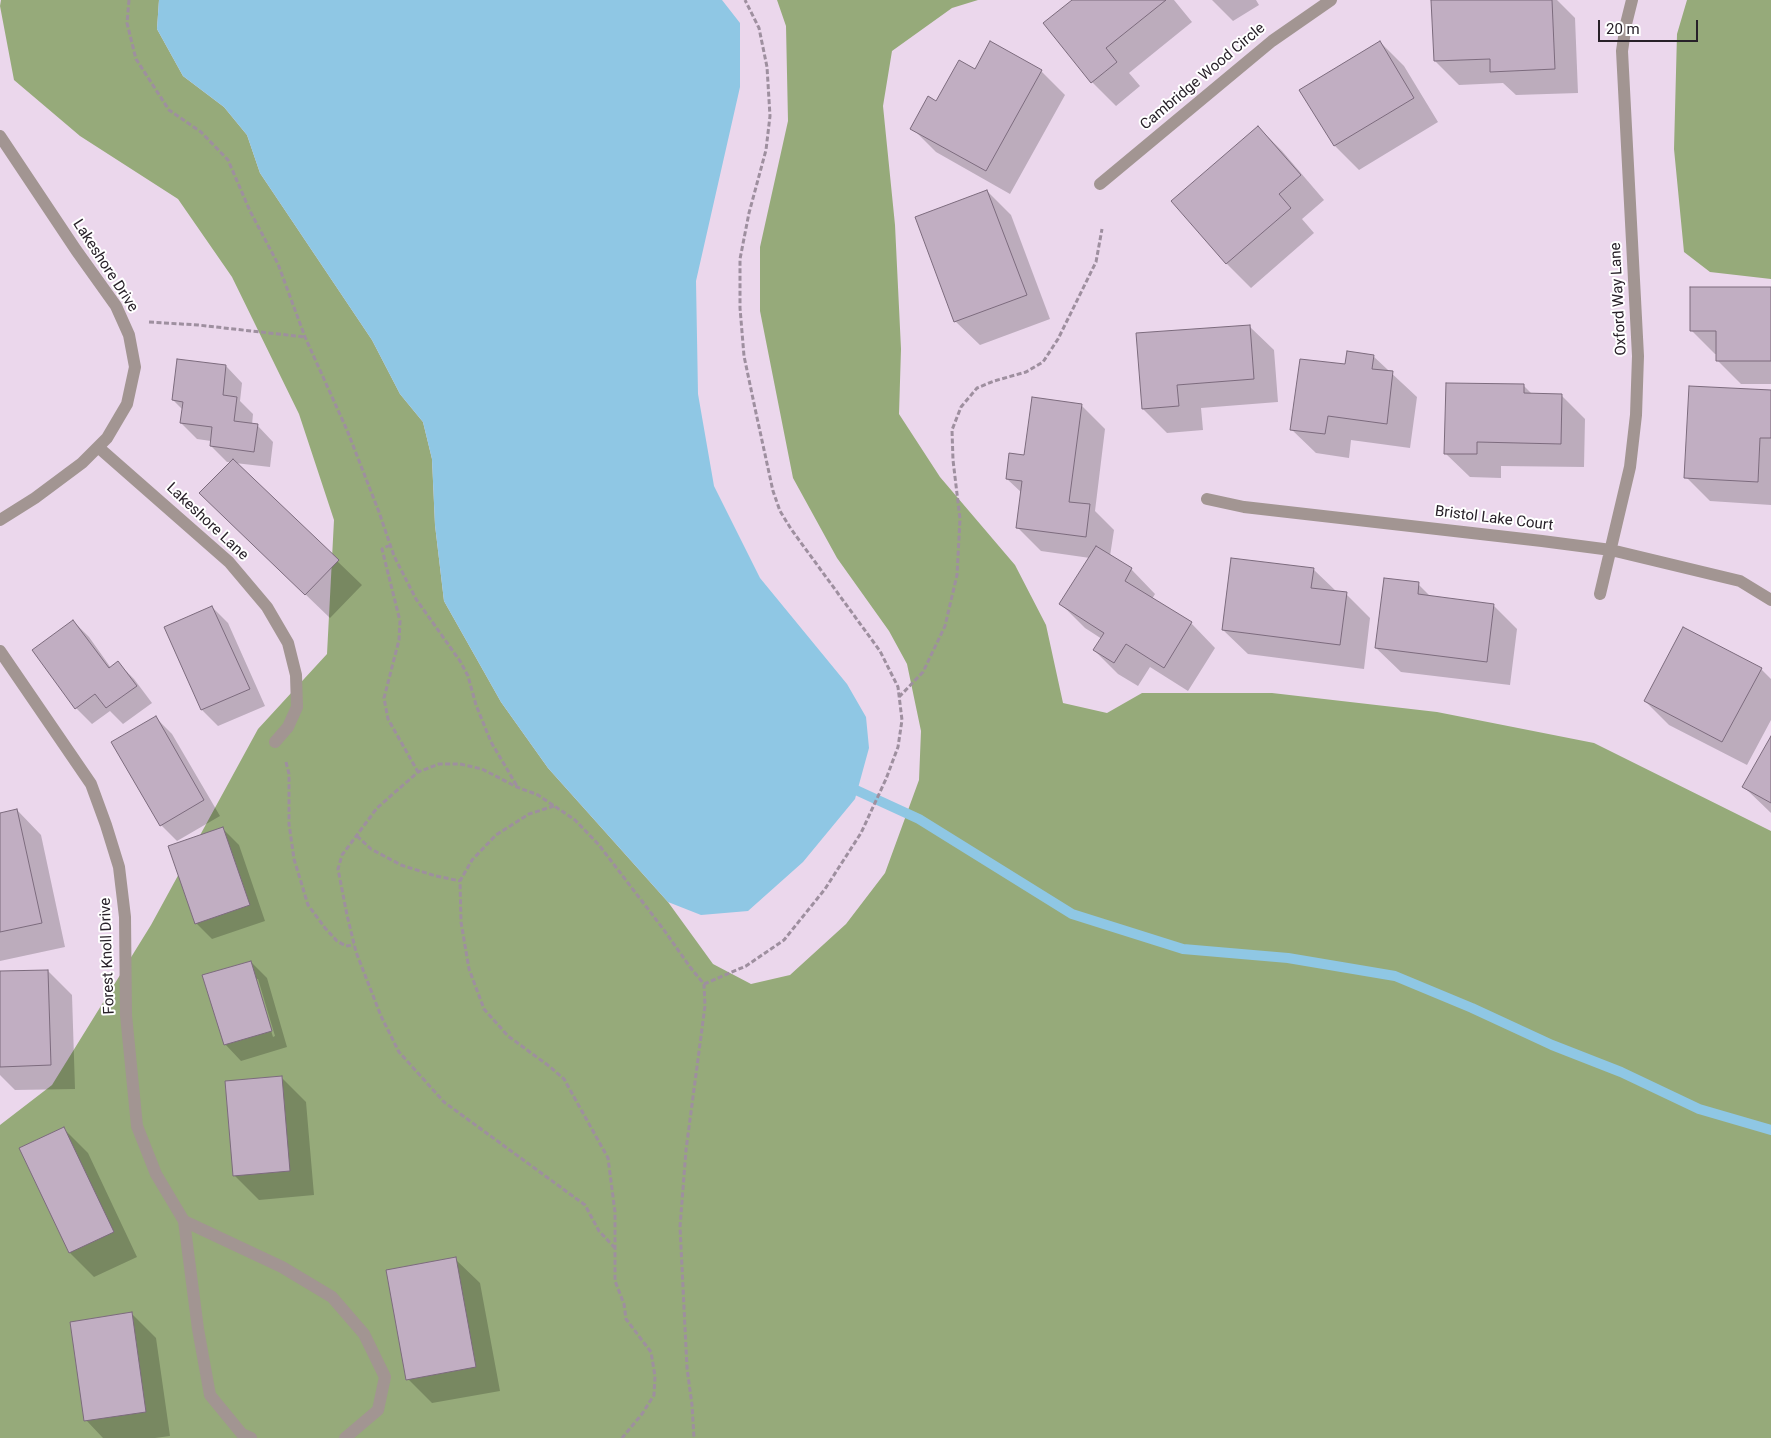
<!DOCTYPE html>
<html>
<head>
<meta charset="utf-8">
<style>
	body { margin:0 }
	#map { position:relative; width:1771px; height:1438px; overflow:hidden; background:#ebd7ec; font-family:Roboto,sans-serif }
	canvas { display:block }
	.scale { position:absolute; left:1598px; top:20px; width:100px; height:22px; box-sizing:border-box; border:2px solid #282129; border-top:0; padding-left:6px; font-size:15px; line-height:18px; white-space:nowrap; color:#282129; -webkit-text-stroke:4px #fff; paint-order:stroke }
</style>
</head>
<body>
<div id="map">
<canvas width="1771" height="1438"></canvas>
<div class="scale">20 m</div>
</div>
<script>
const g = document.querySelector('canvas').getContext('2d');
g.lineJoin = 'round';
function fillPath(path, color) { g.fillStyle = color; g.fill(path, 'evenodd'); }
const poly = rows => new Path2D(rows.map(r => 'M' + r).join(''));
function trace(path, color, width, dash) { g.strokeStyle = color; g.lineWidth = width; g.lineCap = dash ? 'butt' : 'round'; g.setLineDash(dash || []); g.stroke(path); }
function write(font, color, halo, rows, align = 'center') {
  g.font = font + ' Roboto,sans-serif'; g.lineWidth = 4; g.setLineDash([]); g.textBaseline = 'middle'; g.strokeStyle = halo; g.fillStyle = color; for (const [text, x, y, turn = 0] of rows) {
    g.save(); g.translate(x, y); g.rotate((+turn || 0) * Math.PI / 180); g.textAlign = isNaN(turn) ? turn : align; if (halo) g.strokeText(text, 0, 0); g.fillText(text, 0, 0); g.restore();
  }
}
fillPath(poly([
	[1,0,159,0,157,29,183,76,224,107,247,135,260,173,372,340,400,394,423,422,432,459,435,525,444,601,501,702,548,768,668,902,713,964,751,984,790,975,846,924,885,873,919,780,921,731,907,664,889,631,837,558,793,478,760,311,760,247,788,121,786,26,777,0,978,0,952,8,892,51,883,106,895,225,901,349,899,414,940,477,1015,565,1046,625,1063,703,1107,713,1142,693,1272,693,1437,712,1594,743,1771,831,1771,1438,0,1438,0,1125,52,1085,151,925,258,729,327,654,334,520,299,414,232,277,178,199,80,136,14,80,0,6],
	[1687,0,1771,0,1771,279,1710,272,1684,252,1674,149,1677,34]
]), '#96aa7a');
fillPath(poly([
	[159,0,722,0,740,23,740,87,696,281,698,394,714,486,760,578,847,684,866,717,869,748,855,799,803,862,748,911,701,915,668,902,548,768,501,702,444,601,435,525,432,459,423,422,400,394,372,340,260,173,247,135,224,107,183,76,157,29]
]), '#8fc7e4');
fillPath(poly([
	[1074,0,1174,0,1192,22,1129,73,1140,86,1116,106,1092,82],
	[1212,0,1256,0,1259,5,1233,21],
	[1433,0,1557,0,1575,18,1578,93,1516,95,1503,83,1459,85,1435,61],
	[1380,42,1404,66,1438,122,1359,170,1335,146,1301,90],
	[975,71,1041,71,1065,95,1010,194,936,152,912,128,937,102],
	[1258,127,1282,151,1324,200,1302,219,1314,233,1251,288,1227,264,1173,201],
	[987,191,1011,215,1050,319,980,345,955,321],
	[1771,288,1771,384,1741,384,1717,360,1717,354,1715,354,1691,330],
	[1249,326,1274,350,1278,402,1201,408,1203,430,1167,433,1143,409],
	[1373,356,1417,397,1410,448,1351,440,1349,458,1316,453,1291,429,1346,365],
	[226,366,242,383,240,401,253,414,252,425,257,425,273,442,270,467,235,463,362,585,330,618,225,517,231,462,227,462,211,446,211,441,197,439,181,423,183,410,173,400],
	[1523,385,1532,394,1561,395,1585,419,1584,467,1501,466,1501,478,1470,477,1445,453],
	[1771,391,1771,505,1710,501,1686,477],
	[1081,405,1105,429,1095,511,1114,530,1110,556,1131,569,1155,594,1152,599,1191,623,1215,648,1188,691,1150,667,1138,686,1118,674,1094,650,1102,639,1085,628,1061,604,1090,558,1041,551,1017,527,1022,493,1007,479,1025,456],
	[1313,569,1337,592,1346,594,1370,618,1364,669,1248,654,1223,630],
	[1418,584,1431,597,1493,605,1517,629,1510,685,1401,672,1376,648],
	[212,607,228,623,265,706,218,726,202,710,166,628],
	[73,621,89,637,111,668,118,663,134,679,152,703,123,724,110,711,92,724,76,708],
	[1761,669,1771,679,1771,720,1747,765,1669,725,1645,701],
	[156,718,172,734,220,816,177,841,161,825],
	[1771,739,1771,813,1744,787],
	[17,810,41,835,65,947,0,961,0,814],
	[223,829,239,845,265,921,212,939,196,923],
	[251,962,267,978,287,1047,241,1061,225,1044],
	[255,979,258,979,275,1036,273,1037],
	[48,971,72,995,75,1089,15,1090,0,1075,0,973],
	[282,1078,306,1102,314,1195,259,1200,234,1175],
	[64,1129,88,1153,137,1257,94,1277,70,1253,21,1149],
	[455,1259,480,1283,500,1391,432,1403,408,1379],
	[132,1314,156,1338,170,1436,155,1438,103,1438,86,1420]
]), '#0003');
trace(poly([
	[845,785,919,819,1072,914,1183,949,1288,958,1395,976,1472,1008,1552,1045,1621,1072,1699,1109,1771,1130]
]), '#8fc7e4', 10);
const building = poly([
	[1072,0,1166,0,1106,48,1117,62,1091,83,1043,23,1072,0],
	[1431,0,1552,0,1555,69,1490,72,1490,59,1434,61,1431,0],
	[990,41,1042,70,986,171,910,129,928,96,936,101,959,60,975,69,990,41],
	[1380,41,1414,98,1334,146,1299,90,1380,41],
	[1258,126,1301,175,1279,194,1291,208,1226,264,1171,201,1258,126],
	[987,190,1027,295,954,322,915,217,987,190],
	[1690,287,1771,287,1771,361,1716,361,1716,331,1690,331,1690,287],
	[1250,325,1254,379,1177,385,1179,406,1142,409,1136,333,1250,325],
	[1347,351,1374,355,1372,369,1393,371,1387,424,1328,416,1325,434,1290,430,1300,359,1345,364,1347,351],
	[177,359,226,365,223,395,237,397,234,421,258,424,254,452,210,446,212,427,180,423,183,402,172,400,177,359],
	[1446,383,1524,384,1524,393,1562,394,1561,444,1477,442,1477,454,1444,454,1446,383],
	[1689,386,1771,390,1771,438,1760,438,1758,482,1684,478,1689,386],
	[1032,397,1082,404,1069,502,1090,504,1086,537,1016,528,1022,481,1006,479,1009,453,1024,455,1032,397],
	[233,459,339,560,305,595,199,493,233,459],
	[1096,546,1132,568,1125,581,1192,622,1164,668,1126,644,1114,663,1093,650,1104,633,1059,604,1096,546],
	[1231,558,1314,568,1311,588,1347,592,1340,645,1222,630,1231,558],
	[1384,578,1419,582,1418,594,1494,604,1487,662,1375,648,1384,578],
	[212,606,250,689,201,710,164,627,212,606],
	[73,620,109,668,118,661,137,686,106,708,95,694,75,709,32,650,73,620],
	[1683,627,1762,668,1722,742,1644,701,1683,627],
	[156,716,204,800,160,826,111,742,156,716],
	[1771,736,1771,803,1742,787,1771,736],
	[17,809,42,923,0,932,0,813,17,809],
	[223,827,250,905,195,924,168,846,223,827],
	[251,961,272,1031,224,1045,202,975,251,961],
	[48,970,51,1065,0,1067,0,971,48,970],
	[282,1076,290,1171,233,1176,225,1081,282,1076],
	[64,1127,114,1232,69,1253,19,1148,64,1127],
	[456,1257,476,1367,406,1380,386,1270,456,1257],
	[132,1312,146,1412,84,1421,70,1322,132,1312]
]);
fillPath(building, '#c1aec2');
trace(building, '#7c6b7d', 1);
trace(poly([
	[129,0,127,23,136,59,169,110,201,132,228,160,250,211,278,264,305,337,347,430,379,512,394,556,416,599,460,661,468,676,476,705,491,742,517,786],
	[149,322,198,325,305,337],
	[390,545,382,549,400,621,399,640,384,698,388,719,418,772],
	[899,697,923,672,945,626,957,575,960,519,953,460,952,430,961,407,977,388,994,381,1026,372,1043,362,1058,339,1096,262,1102,229],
	[286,762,289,774,289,824,294,859,308,905,325,928,337,941,346,946,354,945],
	[554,806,529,814,496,835,472,860,460,881,461,922,469,969,484,1009,508,1036,549,1066,564,1079,608,1158,615,1212,615,1281,624,1304,626,1319,651,1352,655,1376,654,1395,642,1414,622,1438],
	[357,836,371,849,401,865,436,876,460,881],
	[704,984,746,966,784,940,825,889,861,833,886,779,898,747,902,720,898,687,880,651,791,529,780,511,773,491,756,413,744,356,740,308,740,259,749,213,766,150,770,116,767,67,759,28,745,0],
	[615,1248,599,1231,585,1205,444,1102,399,1052,381,1016,356,952,347,915,338,869,342,855,377,808,418,772,439,764,460,764,482,769,517,787,538,795,575,820,599,845,664,930,690,967,704,984,705,1006,686,1150,680,1227,687,1368,692,1405,694,1438]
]), '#9e8f9f', 3, [5, 2.5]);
trace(poly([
	[0,136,76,250,116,306,129,335,135,367,127,404,107,438,82,463,35,498,0,520],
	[1100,184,1272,41,1331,0],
	[98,447,229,562,267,607,288,643,296,675,297,707,288,727,275,742],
	[1207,499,1244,507,1542,541,1611,550,1740,581,1771,600],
	[1600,594,1630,467,1636,415,1638,356,1622,51,1626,24,1632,0],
	[0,651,91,784,106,825,119,867,125,917,126,1015,137,1126,156,1174,184,1221,198,1329,210,1395,242,1434,251,1438],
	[184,1221,282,1267,332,1297,364,1334,385,1377,378,1410,345,1438]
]), '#a29592', 12);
write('15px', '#282129', '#fff', [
	["Cambridge Wood Circle",1203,77,-40],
	["Lakeshore Drive",105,266,57],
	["Oxford Way Lane",1619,299,-93],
	["Bristol Lake Court",1494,519,7],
	["Lakeshore Lane",207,522,43],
	["Forest Knoll Drive",108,956,-92]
]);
</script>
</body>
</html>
